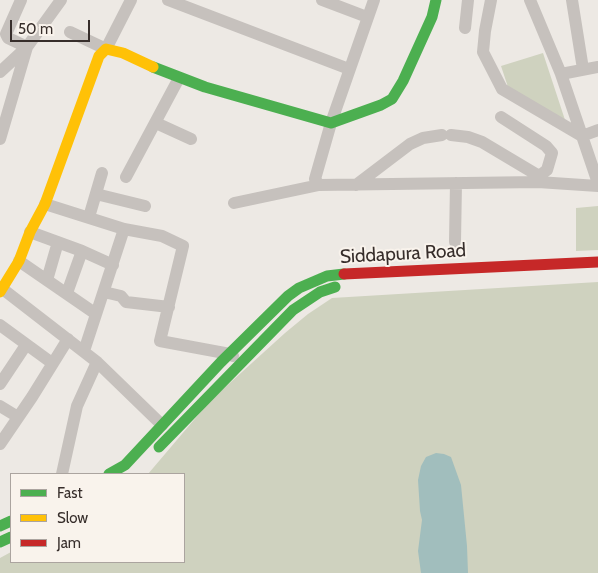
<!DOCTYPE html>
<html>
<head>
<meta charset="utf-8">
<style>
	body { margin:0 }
	#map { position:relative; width:598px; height:573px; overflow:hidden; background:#ede9e4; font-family:Cabin,sans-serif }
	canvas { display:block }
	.legend { position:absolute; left:10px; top:473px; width:175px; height:90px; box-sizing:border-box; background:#f9f3ec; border:1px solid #aba49f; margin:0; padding:6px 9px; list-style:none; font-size:15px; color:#372e2b }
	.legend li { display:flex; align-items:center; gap:10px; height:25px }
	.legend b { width:25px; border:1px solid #aba49f }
	.scale { position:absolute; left:10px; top:20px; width:80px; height:22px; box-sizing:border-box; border:2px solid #372e2b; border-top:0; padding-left:6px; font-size:15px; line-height:18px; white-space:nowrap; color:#372e2b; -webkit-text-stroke:4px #f9f3ec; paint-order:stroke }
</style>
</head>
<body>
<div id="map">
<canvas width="598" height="573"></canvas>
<ul class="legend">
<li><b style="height:6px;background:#4caf50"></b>Fast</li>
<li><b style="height:6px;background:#ffc107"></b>Slow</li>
<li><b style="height:6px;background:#c62828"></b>Jam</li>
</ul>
<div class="scale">50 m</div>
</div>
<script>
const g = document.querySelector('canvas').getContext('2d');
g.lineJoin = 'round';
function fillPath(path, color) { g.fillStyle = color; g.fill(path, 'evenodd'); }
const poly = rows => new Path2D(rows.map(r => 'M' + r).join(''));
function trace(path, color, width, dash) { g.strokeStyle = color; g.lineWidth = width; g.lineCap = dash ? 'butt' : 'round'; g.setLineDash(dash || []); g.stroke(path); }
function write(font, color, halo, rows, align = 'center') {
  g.font = font + ' Cabin,sans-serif'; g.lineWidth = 4; g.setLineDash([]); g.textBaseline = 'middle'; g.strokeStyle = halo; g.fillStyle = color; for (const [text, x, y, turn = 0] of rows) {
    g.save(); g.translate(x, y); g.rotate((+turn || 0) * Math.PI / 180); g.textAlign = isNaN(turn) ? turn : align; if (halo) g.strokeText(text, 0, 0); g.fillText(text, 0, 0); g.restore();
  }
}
fillPath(poly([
	[543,53,566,123,510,93,501,66],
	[598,206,598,250,576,251,576,208],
	[598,282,598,573,0,573,0,558,11,552,11,562,184,562,184,474,148,474,210,401,285,333,308,314,332,298]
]), '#cfd2bf');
fillPath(poly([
	[436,453,444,454,451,457,461,485,467,546,468,573,421,573,418,551,422,520,420,511,418,480,421,466,426,457]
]), '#a1bebd');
trace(poly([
	[168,0,349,69],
	[322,0,367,17],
	[374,0,331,123,315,179,319,185,538,182,598,186],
	[491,0,485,31,483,52,502,89,582,136,598,130],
	[530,0,561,74,598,183],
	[572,0,583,69],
	[465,28,468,0],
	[70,32,106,49,131,0],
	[0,72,27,47,61,0],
	[561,74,598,67],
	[501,117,546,146,552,153,547,170,539,176],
	[156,123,191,139],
	[451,135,468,137,482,142,539,176,542,182],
	[0,139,27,47,8,38,6,34,21,0],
	[126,177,179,78],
	[356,185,410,144,423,138,442,135],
	[96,194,145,206],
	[234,203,319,185],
	[45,204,124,229,84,351],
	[89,217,102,173],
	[124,229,162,236,183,246,160,341,230,354,233,356],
	[30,232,82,251,113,265],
	[455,242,456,183],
	[19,261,96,314],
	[47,280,58,242],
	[0,287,97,362,162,425],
	[104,292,121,296,126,302,169,307],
	[67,293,82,251],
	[0,325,52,363],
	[0,384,26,345],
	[0,406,18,417],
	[0,444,32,397,68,339],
	[62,474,77,406,97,362]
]), '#c6c1bd', 12);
trace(poly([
	[153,67,205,87,331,123,381,105,392,99,403,81,432,17,436,0],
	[159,447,293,310,320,292,335,287],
	[109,474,125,465,221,362,288,296,299,288,327,276,344,274],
	[0,526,11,521],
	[0,542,11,537]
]), '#4caf50', 11);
trace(poly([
	[0,292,19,261,30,232,45,204,99,56,106,49,123,53,153,67]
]), '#ffc107', 11);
trace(poly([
	[344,274,598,262]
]), '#c62828', 11);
write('19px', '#372e2b', '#f9f3ec', [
	["Siddapura Road",403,254,-3]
]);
</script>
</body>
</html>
